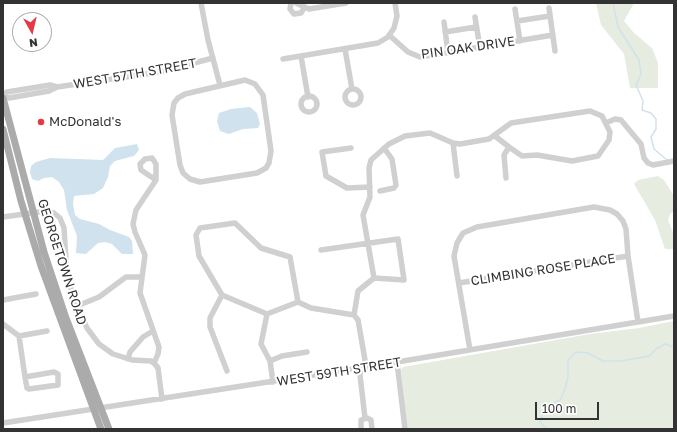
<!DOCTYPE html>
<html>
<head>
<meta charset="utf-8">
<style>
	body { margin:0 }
	#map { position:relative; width:677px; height:432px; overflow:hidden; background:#fff; font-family:"Golos Text",sans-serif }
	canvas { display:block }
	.frame { position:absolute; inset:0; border:4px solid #333; pointer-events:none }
	.north { position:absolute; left:12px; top:12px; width:40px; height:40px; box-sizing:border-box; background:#fff; border:1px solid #adadad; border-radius:50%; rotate:172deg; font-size:11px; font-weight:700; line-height:16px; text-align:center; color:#333 }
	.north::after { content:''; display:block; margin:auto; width:14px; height:18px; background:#e63946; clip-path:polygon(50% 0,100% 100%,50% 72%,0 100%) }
	.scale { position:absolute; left:535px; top:402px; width:64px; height:18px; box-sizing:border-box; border:2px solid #333; border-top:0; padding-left:5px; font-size:12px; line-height:14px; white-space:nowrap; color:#333; -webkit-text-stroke:3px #fff; paint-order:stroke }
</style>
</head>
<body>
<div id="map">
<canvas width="677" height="432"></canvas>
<div class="frame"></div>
<div class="north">N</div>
<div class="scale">100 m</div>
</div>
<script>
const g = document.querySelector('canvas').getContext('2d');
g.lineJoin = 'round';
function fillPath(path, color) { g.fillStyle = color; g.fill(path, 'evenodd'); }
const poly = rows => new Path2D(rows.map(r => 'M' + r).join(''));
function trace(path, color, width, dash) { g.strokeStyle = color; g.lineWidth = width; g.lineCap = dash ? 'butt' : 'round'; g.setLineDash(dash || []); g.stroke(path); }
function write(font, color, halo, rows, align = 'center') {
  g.font = font + ' "Golos Text",sans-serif'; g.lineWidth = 4; g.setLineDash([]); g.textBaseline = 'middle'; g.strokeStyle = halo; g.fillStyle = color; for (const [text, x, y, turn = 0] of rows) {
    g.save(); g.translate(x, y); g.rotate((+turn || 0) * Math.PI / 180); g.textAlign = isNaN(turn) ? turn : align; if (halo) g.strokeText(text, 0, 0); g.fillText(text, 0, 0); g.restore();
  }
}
fillPath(poly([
	[596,3,634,3,624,21,634,33,652,48,658,63,658,88,630,88,624,54,601,25],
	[658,176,664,180,674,196,674,211,670,214,668,220,674,235,674,249,665,249,655,220,634,184,638,180],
	[674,321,674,429,407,429,401,370,403,367,590,334,639,328]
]), '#e6ecdf');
fillPath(poly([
	[250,107,257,113,260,124,258,128,243,129,229,134,220,131,217,121,219,113,231,109],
	[137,144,139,150,134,156,115,161,110,166,108,177,103,188,94,194,74,196,73,204,75,215,80,219,99,224,110,230,129,237,132,241,133,254,122,254,112,244,105,242,98,243,86,254,76,253,77,236,67,210,64,190,59,182,52,177,44,178,38,181,32,179,30,172,31,166,36,162,50,158,103,160,115,148]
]), '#cfe2ee');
trace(poly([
	[613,3,618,27,639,60,641,74,636,85,643,101,642,110,651,113,656,119,656,129,651,137,654,149,667,160],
	[548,429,544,427,540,422,543,413,549,406,560,400,565,389,568,377,568,360,576,352,588,353,603,361,621,361,649,356,656,349,665,344,674,347]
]), '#cfe2ee', 1.5);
trace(poly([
	[201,3,208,40,220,85],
	[291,3,290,9,294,14,301,13,304,8],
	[296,3,309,9,346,3],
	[549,8,555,51],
	[515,9,520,41],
	[475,17,480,48],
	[517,21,550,16],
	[444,22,448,53],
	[445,32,476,27],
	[389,35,408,52,420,57,553,35],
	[345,49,352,89],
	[301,56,308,97],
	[283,59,378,43,388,37,394,28,397,16,395,3],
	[245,80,255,84,263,95,271,151,269,163,266,168,257,173,200,182,190,179,183,173,180,165,172,115,174,103,178,98,185,94,245,80],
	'345 97a8 8 0 1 1 16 0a8 8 0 1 1-16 0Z',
	[3,95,7,92,50,85,57,87],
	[3,96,9,98,49,91,57,87,160,72,213,58],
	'301 104a8 8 0 1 1 16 0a8 8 0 1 1-16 0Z',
	[606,123,615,119,621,120,641,144,644,158,648,163,653,165,674,161],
	[495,136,509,147,504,155,506,178],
	[351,148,322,152,326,176,347,188,370,187],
	[457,176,453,143,460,144,489,139,511,123,590,111,602,116,610,132,609,140,598,156,572,161,537,155,522,156,509,147],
	[380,191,394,188,396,185,392,159,384,148],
	[3,217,46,211,54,213,60,218,64,228,66,261,69,282,74,299,87,328,99,344,113,354,132,360,151,361,155,364,158,368,162,399],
	[321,250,398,239,404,280,374,278],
	[374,278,363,215,370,197,369,168,371,160,389,144,405,136,430,133,453,143],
	[459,283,628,256],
	[222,295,210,318,210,327,227,371],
	[3,300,36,294],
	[77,306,99,297,126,277,142,277],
	[267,314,222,295,199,256,196,235,200,228,235,223,261,248,290,257,298,302],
	[267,314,298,302,311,308,354,315],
	[267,314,261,344,270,361,273,382],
	[354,315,358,320,365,360,360,375,365,418],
	[354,315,358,291,374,278],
	[3,324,19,336,47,331],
	[19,336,25,377],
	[470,350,454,256,457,243,463,233,477,227,594,207,610,210,617,214,623,221,626,229,628,256,638,322],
	[128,359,130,352,143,337,153,331],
	[270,361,282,356,307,352],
	[397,362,405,429],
	[154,363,158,354,159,347,140,293,145,255,135,232,133,224,136,210,156,180,156,164,152,158,145,159,140,164,141,170,156,180],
	[54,372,58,374,58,385,29,389,27,388,25,377,54,372],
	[3,423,397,362,674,316],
	[361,429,361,420,367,418,371,420,372,429]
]), '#d0d0d0', 5.5);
trace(poly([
	[3,98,44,252,66,318,109,429],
	[3,129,21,201,41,266,101,429]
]), '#ababab', 7);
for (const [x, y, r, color] of [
	[41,122,4,"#e63946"]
]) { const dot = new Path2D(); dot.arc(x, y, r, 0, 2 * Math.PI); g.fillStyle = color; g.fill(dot); trace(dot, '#fff', 1.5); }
write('13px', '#333', '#fff', [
	["PIN OAK DRIVE",468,48,-8],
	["WEST 57TH STREET",135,74,-10],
	["GEORGETOWN ROAD",62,262,72],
	["CLIMBING ROSE PLACE",543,270,-9],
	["WEST 59TH STREET",339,372,-9]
]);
write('13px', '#333', '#fff', [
	["McDonald's",49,122]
], 'left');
</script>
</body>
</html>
